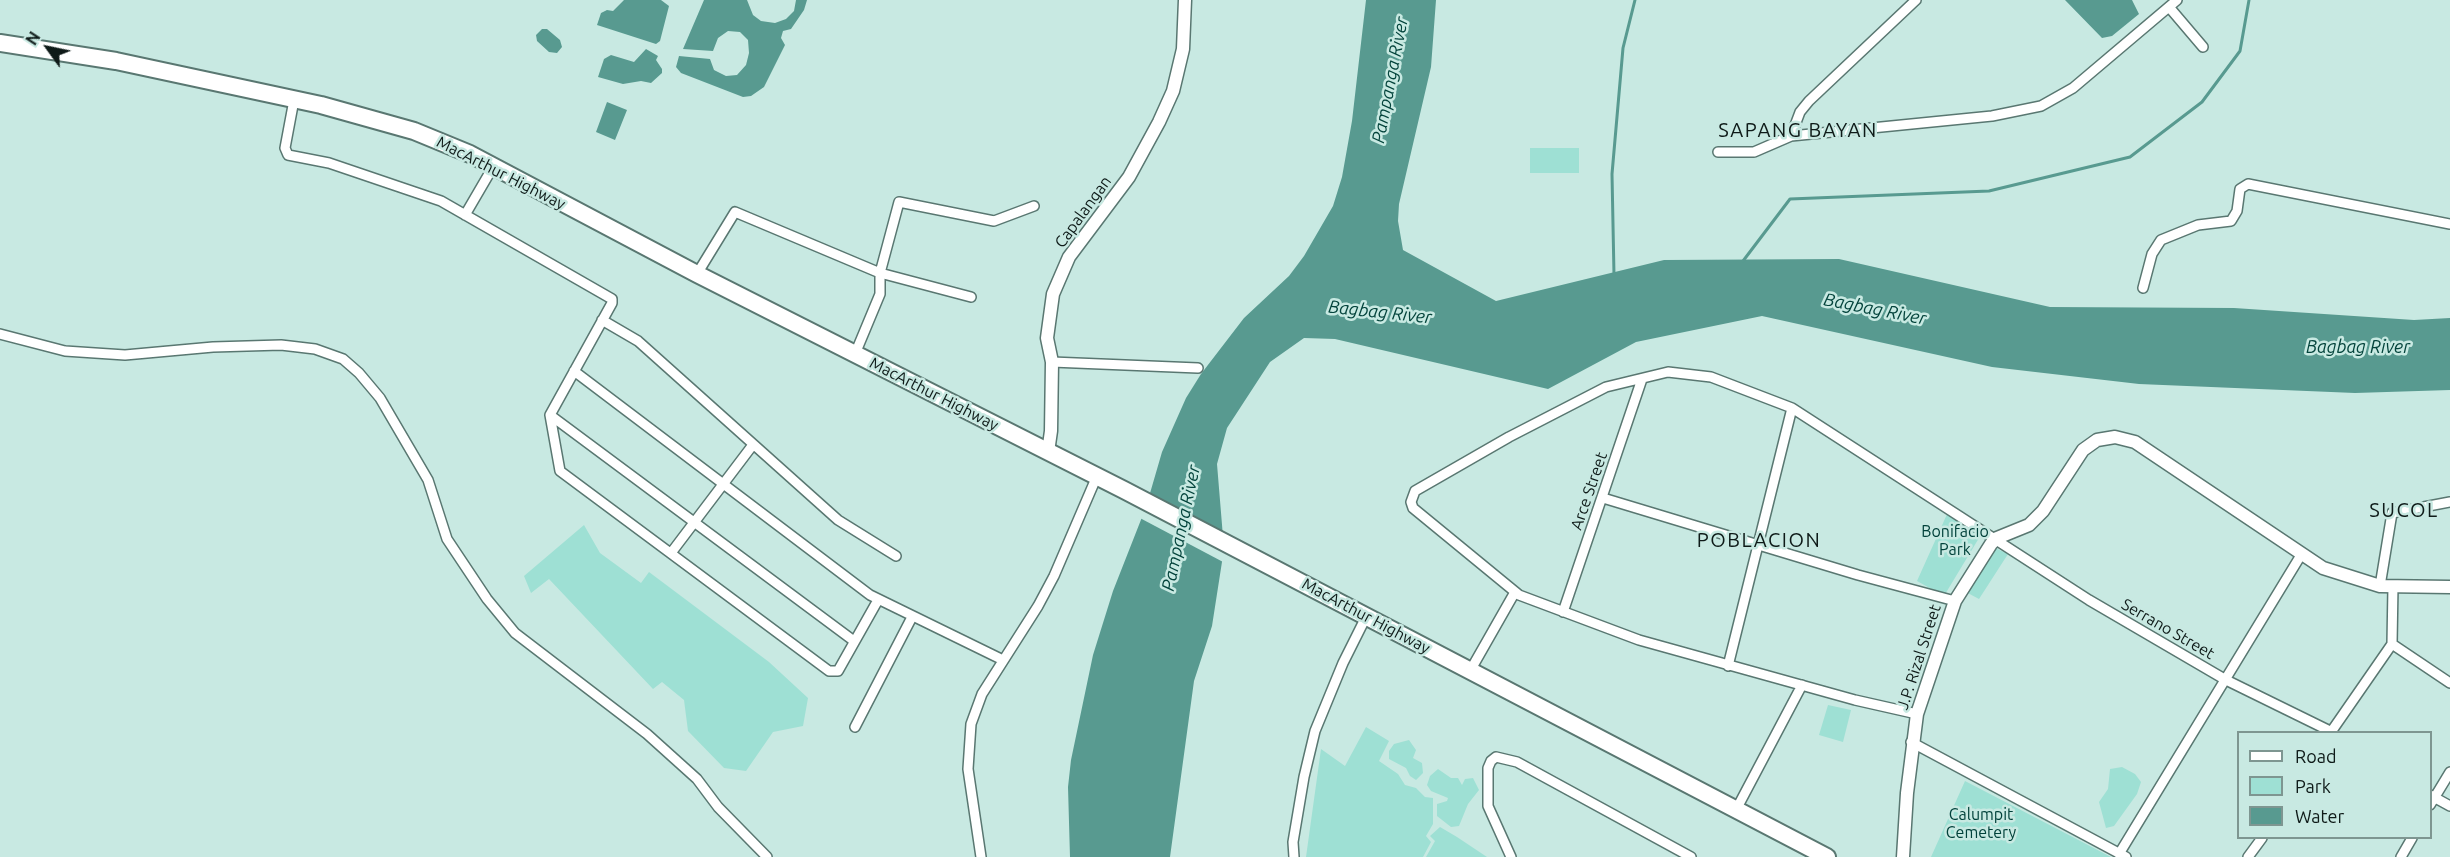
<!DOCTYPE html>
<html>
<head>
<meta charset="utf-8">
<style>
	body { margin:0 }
	#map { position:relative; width:2450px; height:857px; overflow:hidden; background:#c8e9e2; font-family:Ubuntu,sans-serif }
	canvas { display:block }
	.legend { position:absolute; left:2237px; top:731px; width:195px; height:108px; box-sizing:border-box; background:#c8e9e2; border:2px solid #7e9691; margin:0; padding:8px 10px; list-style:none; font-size:18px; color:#0e1a18 }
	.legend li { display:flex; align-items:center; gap:12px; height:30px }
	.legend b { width:30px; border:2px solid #7e9691 }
	.north { position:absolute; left:18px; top:18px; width:60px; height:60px; -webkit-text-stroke:4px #c8e9e2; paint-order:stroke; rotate:303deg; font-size:16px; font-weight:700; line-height:24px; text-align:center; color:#0e1a18 }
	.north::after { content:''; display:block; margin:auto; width:21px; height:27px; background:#0e1a18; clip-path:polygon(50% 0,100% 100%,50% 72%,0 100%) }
</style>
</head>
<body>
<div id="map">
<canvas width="2450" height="857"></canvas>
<ul class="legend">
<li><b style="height:8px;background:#fff"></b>Road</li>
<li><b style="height:16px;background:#9ee0d4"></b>Park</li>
<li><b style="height:16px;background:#589a90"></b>Water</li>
</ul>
<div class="north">N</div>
</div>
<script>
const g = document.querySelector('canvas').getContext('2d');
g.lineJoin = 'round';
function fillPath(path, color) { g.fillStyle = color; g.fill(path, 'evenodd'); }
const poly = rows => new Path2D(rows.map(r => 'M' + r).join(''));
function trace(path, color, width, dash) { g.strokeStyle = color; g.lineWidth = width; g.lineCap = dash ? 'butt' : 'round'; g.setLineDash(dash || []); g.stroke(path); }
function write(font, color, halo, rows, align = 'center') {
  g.font = font + ' Ubuntu,sans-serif'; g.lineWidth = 5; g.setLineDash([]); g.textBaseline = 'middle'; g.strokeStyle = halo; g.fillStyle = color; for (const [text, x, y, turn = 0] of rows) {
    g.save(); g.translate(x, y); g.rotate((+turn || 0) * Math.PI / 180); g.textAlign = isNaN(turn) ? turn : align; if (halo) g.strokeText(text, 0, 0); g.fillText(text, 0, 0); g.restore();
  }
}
fillPath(poly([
	[1530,148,1579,148,1579,173,1530,173],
	[1948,512,1978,531,1979,538,1944,596,1917,581],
	[584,525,600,553,641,583,649,572,769,662,808,698,803,726,773,732,746,771,724,768,688,731,684,700,662,682,653,689,549,579,531,593,524,576],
	[1991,546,2008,554,1979,599,1964,591],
	[1828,705,1851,710,1843,742,1819,735],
	[1366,727,1389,741,1379,761,1398,774,1405,785,1416,788,1425,797,1433,798,1433,824,1426,836,1431,842,1423,857,1306,857,1321,749,1345,766],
	[1409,740,1416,750,1413,758,1422,763,1423,773,1416,780,1410,776,1406,768,1389,759,1389,751,1394,744],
	[2122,767,2135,774,2141,782,2137,794,2114,826,2106,828,2099,802,2108,789,2110,769],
	[1438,769,1451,778,1458,778,1462,785,1465,779,1473,778,1479,790,1468,804,1459,826,1451,827,1437,816,1437,804,1447,801,1448,798,1431,791,1427,785,1430,776],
	[1965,781,2111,857,1931,857],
	[1440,827,1457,837,1487,857,1426,857,1435,841,1430,836]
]), '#9ee0d4');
fillPath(poly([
	[624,0,661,0,669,6,660,41,656,44,597,25,601,13,607,10,613,11],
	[704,0,747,0,753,15,761,21,775,23,786,19,794,11,796,0,807,0,804,10,791,29,783,31,781,38,785,45,764,87,751,96,743,97,681,73,676,67,679,56,710,59,714,70,726,76,737,75,746,65,749,53,748,40,740,32,728,31,718,38,713,51,683,49],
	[1366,0,1436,0,1431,67,1399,204,1398,221,1403,250,1496,301,1664,260,1839,259,2050,307,2234,308,2414,320,2450,318,2450,390,2355,393,2139,384,1992,367,1762,316,1636,342,1548,389,1335,339,1304,338,1270,362,1227,428,1217,464,1224,549,1212,626,1194,681,1170,857,1070,857,1068,787,1071,760,1093,655,1113,591,1146,507,1162,452,1186,398,1201,374,1244,318,1289,276,1304,256,1333,206,1342,177,1352,121],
	[2065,0,2132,0,2139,14,2112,36,2102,38],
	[542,29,547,29,560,40,562,47,557,53,549,52,537,41,536,35],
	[646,49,658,56,656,60,662,69,662,73,651,83,641,81,623,84,598,77,604,59,611,55,634,62],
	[607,102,627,110,615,140,596,132]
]), '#589a90');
fillPath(poly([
	[1143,506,1227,549,1225,563,1138,517]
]), '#c8e9e2');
trace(poly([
	[1743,261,1790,199,1989,191,2130,157,2202,102,2240,51,2249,0],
	[1614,275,1612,174,1623,48,1635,0]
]), '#589a90', 3);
const street = poly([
	[2169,7,2203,47],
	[294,100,285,148,288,155,329,163,441,201,612,299,612,303,550,415,560,471,829,671,838,671,878,600],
	[1791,136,1800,112,1809,101,1916,0],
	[1718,152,1754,152,1791,136,1992,116,2041,106,2073,88,2177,0],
	[465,215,493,167],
	[697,274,735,212,880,273,971,297],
	[2143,288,2152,254,2161,240,2198,225,2231,221,2237,211,2240,189,2248,184,2450,224],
	[602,320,638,341,838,520,896,556],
	[0,334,65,351,125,355,213,347,281,345,315,349,343,359,359,373,380,398,428,480,447,539,487,599,515,633,647,734,697,779,718,807,767,857],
	[855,354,880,294,880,273,899,202,994,221,1034,206],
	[1052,362,1198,368],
	[574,371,870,595,1003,660],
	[550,415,854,641],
	[1603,498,1858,575,1955,601],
	[671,553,752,446],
	[2380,586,2392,513,2450,502],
	[1563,612,1642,379],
	[2392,644,2450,683],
	[2392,644,2393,586],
	[1728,666,1792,408],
	[1470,671,1515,592],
	[1917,714,1855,700,1639,640,1519,595,1413,508,1411,502,1415,491,1509,437,1606,387,1668,372,1711,377,1792,408,2089,600,2226,680,2332,732],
	[855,727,912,617],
	[2331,732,2392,644],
	[1911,742,2126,857],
	[2430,795,2450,806],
	[2430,805,2450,772],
	[1737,808,1802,685],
	[2119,854,2301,555],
	[981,857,968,769,971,724,982,694,1038,606,1054,576,1097,476],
	[1294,857,1293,842,1304,777,1315,731,1343,663,1366,617],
	[1511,857,1488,806,1488,768,1491,761,1496,757,1517,762,1691,857],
	[2248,857,2262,838],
	[2401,857,2412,838]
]);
const secondary = poly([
	[1048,452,1051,431,1052,362,1047,338,1053,294,1069,257,1129,177,1159,122,1173,91,1183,49,1185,0],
	[1903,857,1907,793,1917,714,1955,601,1991,544,1997,538,2029,525,2043,511,2083,450,2097,440,2115,437,2135,442,2323,568,2380,586,2450,587]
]);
const highway = poly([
	[0,43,116,61,321,105,414,131,470,154,697,274,1124,490,1827,857]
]);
trace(street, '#597771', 12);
trace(secondary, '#597771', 15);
trace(highway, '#597771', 20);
trace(street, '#fff', 9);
trace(secondary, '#fff', 12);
trace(highway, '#fff', 16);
write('16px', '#0e1a18', '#c8e9e2', [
	["MacArthur Highway",501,173,27],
	["Capalangan",1083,212,-54],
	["MacArthur Highway",934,394,27],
	["Arce Street",1589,491,-71],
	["MacArthur Highway",1366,616,28],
	["Serrano Street",2168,629,30],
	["J.P. Rizal Street",1919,657,-72]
]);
write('16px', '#00413a', '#c8e9e2', [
	["Bonifacio",1955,532],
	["Park",1955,550],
	["Calumpit",1981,815],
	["Cemetery",1981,833]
]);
write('italic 18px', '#04443c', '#c8e9e2', [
	["Pampanga River",1390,80,-79],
	["Bagbag River",1875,309,11],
	["Bagbag River",1380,312,6],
	["Bagbag River",2358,347],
	["Pampanga River",1181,528,-78]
]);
g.letterSpacing = '1.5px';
write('20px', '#0e1a18', '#c8e9e2', [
	["SAPANG BAYAN",1798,130],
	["SUCOL",2404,510],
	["POBLACION",1759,540]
]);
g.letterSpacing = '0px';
</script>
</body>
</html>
